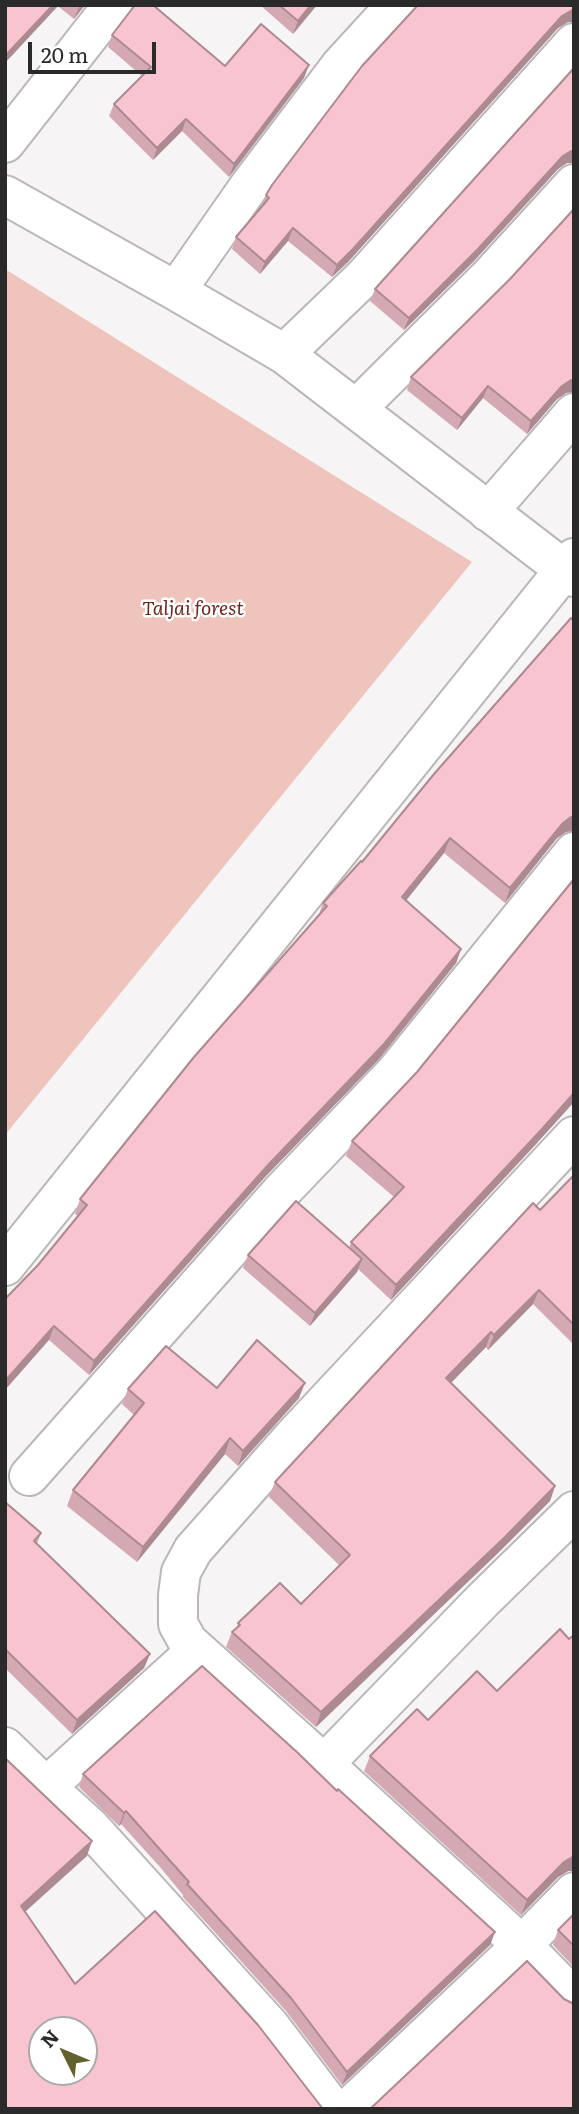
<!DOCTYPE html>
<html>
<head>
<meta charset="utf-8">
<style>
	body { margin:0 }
	#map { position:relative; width:579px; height:2114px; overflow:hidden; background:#f7f4f6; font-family:Literata,serif }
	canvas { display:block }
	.frame { position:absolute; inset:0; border:7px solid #2b2a2a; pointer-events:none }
	.north { position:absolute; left:28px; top:2016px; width:70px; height:70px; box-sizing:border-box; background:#fff; border:2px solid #aaa; border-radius:50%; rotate:313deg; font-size:19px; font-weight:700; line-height:28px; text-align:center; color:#2b2a2a }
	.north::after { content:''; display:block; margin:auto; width:24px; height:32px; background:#63622f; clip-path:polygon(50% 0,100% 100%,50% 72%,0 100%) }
	.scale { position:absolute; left:28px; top:42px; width:128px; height:32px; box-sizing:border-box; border:4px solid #2b2a2a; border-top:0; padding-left:9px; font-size:21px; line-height:24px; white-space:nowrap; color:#2b2a2a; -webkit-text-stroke:5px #fff; paint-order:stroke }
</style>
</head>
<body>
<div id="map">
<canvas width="579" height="2114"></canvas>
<div class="frame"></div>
<div class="north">N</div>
<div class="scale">20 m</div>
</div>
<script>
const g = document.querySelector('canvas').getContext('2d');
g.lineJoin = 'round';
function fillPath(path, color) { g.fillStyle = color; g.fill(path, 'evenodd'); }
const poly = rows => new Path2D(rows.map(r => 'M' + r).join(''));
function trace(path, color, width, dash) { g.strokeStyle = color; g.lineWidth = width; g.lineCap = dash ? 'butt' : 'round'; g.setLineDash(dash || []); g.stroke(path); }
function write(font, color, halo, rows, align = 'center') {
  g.font = font + ' Literata,serif'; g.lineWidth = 5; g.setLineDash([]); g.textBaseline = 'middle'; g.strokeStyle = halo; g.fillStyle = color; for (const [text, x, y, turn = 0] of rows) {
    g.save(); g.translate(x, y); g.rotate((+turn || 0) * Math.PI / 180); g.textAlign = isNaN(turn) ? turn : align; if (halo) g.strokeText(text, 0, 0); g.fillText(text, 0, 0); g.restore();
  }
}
fillPath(poly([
	[5,269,472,562,5,1135]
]), '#efc4bd');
const minor = poly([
	[5,143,113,5],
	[5,195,176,291,284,354,574,577],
	[176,291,250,185,341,65,396,5],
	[284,354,364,277,574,43],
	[356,409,489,277,574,184],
	[488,512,574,413],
	[574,1136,293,1437,193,1550,181,1572,178,1595,178,1624,188,1642,324,1764,483,1600,574,1511],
	[5,1266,574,558],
	[29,1476,280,1193,395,1073,574,852],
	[5,1747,46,1787,90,1827,270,2026,333,2109],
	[324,1764,522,1945,574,1998],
	[46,1787,197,1650],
	[348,2109,522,1945,574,1892]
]);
trace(minor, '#bab7b9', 42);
trace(minor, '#fff', 38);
fillPath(poly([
	[5,5,85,5,74,19,59,7],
	[260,5,317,5,293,34],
	[417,6,568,22,558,28,348,262,332,277,288,241,260,274,232,249,236,237,261,207,266,195],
	[112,35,225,66,304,78,229,177,182,131,153,160,109,116,114,104,142,76,108,47],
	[574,68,574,163,567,163,558,169,473,262,404,330,370,301,375,289],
	[510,279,566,393,557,399,527,434,483,398,457,430,407,390,411,377],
	[434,774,566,832,557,838,505,903,444,853,406,900,461,949,456,963,379,1059,264,1178,89,1375,49,1340,38,1265,78,1216,75,1214,80,1199,319,914,323,903,362,862],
	[574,879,574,1102,536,1144,391,1300,358,1269,357,1272,310,1326,243,1268,248,1255,349,1248,351,1242,394,1197,346,1156,352,1141,417,1072],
	[574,1175,574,1345,533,1304,488,1350,486,1347,451,1383,555,1486,550,1501,498,1553,316,1727,226,1647,232,1632,236,1629,238,1623,301,1604,339,1565,269,1497,275,1482],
	[217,1388,299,1398,238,1466,225,1454,137,1562,67,1506,73,1490,134,1415,122,1404,128,1389],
	[5,1502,41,1533,37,1544,150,1654,144,1668,72,1734,5,1668],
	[574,1635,574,1871,568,1871,558,1877,521,1915,364,1771,370,1756,428,1720,497,1691,569,1639],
	[83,1774,337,1791,495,1932,490,1945,342,2085,286,2011,183,1897,183,1895,160,1867,121,1824,119,1826,79,1787],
	[574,1914,574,1967,553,1945,558,1930]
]), '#d4a9b3');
fillPath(poly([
	[53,5,59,5,5,63,5,56],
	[80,5,85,5,74,19,79,7],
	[311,5,317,5,293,34,298,21],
	[572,9,574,9,574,22,568,22,558,28,348,262,332,277,337,265,562,16],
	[309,65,304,78,229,177,234,164],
	[186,119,182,131,153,160,157,148],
	[571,151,574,151,574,163,567,163,558,169,473,262,404,330,409,318,563,156],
	[293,228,288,241,260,274,265,262],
	[571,380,574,380,574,392,566,393,557,399,527,434,531,421,562,386],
	[488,386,483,398,457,430,462,418],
	[571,817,574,817,574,831,566,832,557,838,505,903,510,888,563,823],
	[450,838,444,853,397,912,402,897],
	[461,949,456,963,379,1059,264,1178,89,1375,94,1361],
	[574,1093,574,1102,536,1144,391,1300,396,1285],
	[362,1259,357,1272,310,1326,315,1313],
	[539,1290,533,1304,488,1350,494,1335],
	[54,1326,49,1340,5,1390,5,1381],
	[491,1332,486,1347,441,1393,446,1378],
	[305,1383,299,1398,238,1466,243,1451],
	[230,1438,225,1454,137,1562,143,1547],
	[555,1486,550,1501,498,1553,316,1727,321,1712],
	[150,1654,144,1668,72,1734,77,1720],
	[126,1811,121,1824,119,1826,124,1813],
	[92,1841,87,1856,15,1921,21,1906],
	[574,1856,574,1871,568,1871,558,1877,521,1915,527,1900,564,1862],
	[495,1932,490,1945,342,2085,347,2072]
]), '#ad8992');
const building = poly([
	[5,5,53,5,5,56,5,5],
	[135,5,153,5,225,66,261,24,309,65,234,164,186,119,157,148,114,104,151,67,112,35,135,5],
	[279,5,311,5,298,21,279,5],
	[418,5,574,5,574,9,562,16,353,249,337,265,293,228,265,262,236,237,269,198,266,195,272,185,362,66,418,5],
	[574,68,574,151,571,151,563,156,478,249,409,318,375,289,574,68],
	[574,209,574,380,571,380,562,386,531,421,488,386,462,418,411,377,510,279,574,209],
	[571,618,574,621,574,817,571,817,563,823,510,888,450,838,402,897,461,949,384,1044,269,1164,94,1361,54,1326,5,1381,5,1299,38,1265,87,1205,80,1199,194,1057,327,906,323,903,361,861,362,862,434,774,571,618],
	[574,879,574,1093,542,1129,396,1285,351,1242,404,1187,352,1141,417,1072,574,879],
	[574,1175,574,1325,539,1290,494,1335,491,1332,446,1378,555,1486,504,1538,321,1712,232,1632,240,1625,238,1623,280,1583,301,1604,350,1555,275,1482,533,1203,540,1210,574,1175],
	[296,1201,362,1259,315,1313,248,1255,296,1201],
	[257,1340,305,1383,243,1451,230,1438,143,1547,73,1490,144,1403,128,1389,166,1346,217,1388,257,1340],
	[5,1502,41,1533,34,1541,150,1654,77,1720,5,1649,5,1502],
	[560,1629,569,1639,574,1635,574,1856,564,1862,527,1900,370,1756,417,1709,428,1720,477,1671,497,1691,560,1629],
	[202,1666,298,1753,337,1791,338,1789,495,1932,347,2072,291,1998,187,1884,189,1882,164,1854,126,1811,124,1813,83,1774,202,1666],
	[5,1758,92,1841,21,1906,75,1984,155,1911,258,2025,323,2109,5,2109,5,1758],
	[42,2030,84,2030,84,2072,42,2072,42,2030],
	[574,1914,574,1946,558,1930,574,1914],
	[527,1961,564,1999,574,2004,574,2109,370,2109,527,1961]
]);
fillPath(building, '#f7c4d0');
trace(building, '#ad8992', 2);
write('italic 19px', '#70271f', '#fff', [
	["Taljai forest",193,609]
]);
</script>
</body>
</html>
